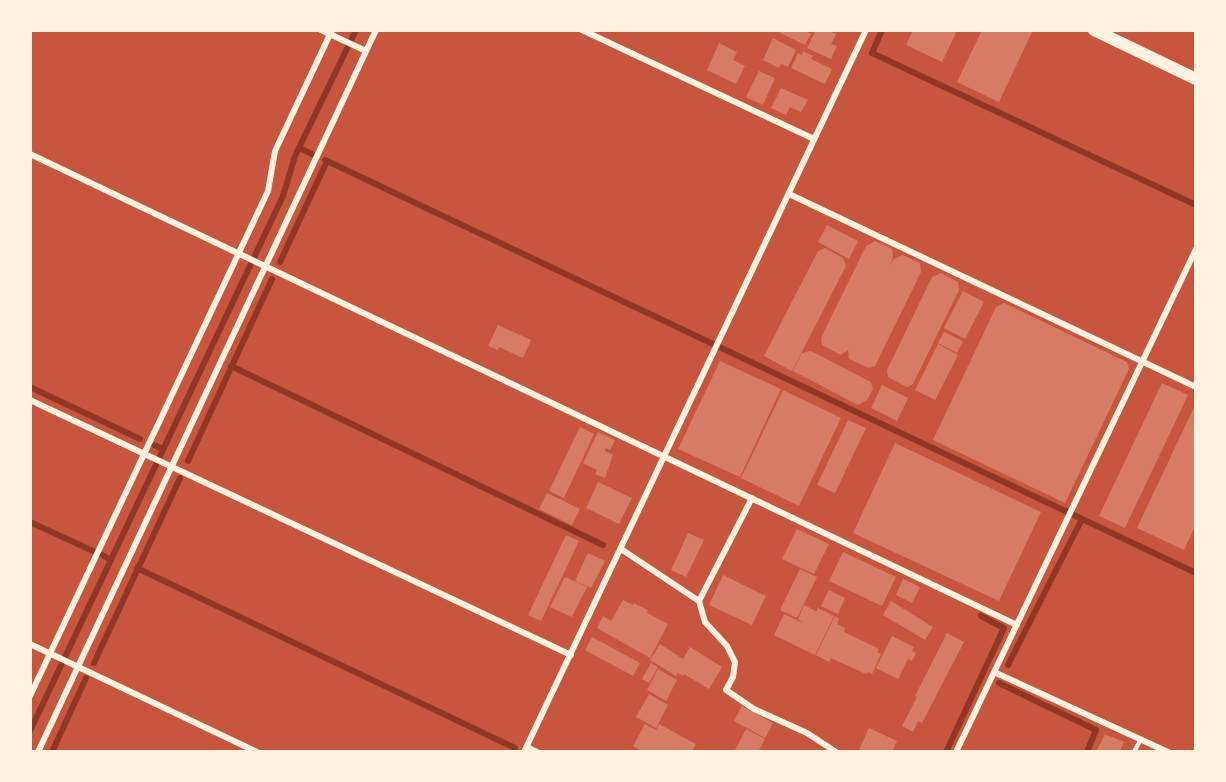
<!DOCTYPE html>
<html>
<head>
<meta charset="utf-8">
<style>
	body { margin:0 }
	#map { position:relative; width:1226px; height:782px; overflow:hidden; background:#c8553d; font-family:"Roboto Serif",serif }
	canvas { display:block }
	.frame { position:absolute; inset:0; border:32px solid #fff3e0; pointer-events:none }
</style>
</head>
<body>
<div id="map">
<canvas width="1226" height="782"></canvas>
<div class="frame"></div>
</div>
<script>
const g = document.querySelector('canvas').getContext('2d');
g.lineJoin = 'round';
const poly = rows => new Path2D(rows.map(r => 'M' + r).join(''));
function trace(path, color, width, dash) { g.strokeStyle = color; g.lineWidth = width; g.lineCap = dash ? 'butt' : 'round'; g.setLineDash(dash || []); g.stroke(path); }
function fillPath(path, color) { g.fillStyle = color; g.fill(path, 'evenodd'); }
trace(poly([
	[882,30,872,53,1196,205],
	[299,148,312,154],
	[325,160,1196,573],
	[280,262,327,161],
	[231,366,603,545],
	[30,387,140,439],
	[154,445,163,449],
	[188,461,272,279],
	[30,522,93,551],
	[102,555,111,560],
	[137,568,515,748],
	[94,663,180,478],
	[1008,665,1082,519],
	[999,683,1096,730,1087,752],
	[30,731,283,196,295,156,356,30],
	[52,752,86,678],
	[946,752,1004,628,981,616]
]), '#8f3625', 6);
fillPath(poly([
	[782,30,803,30,811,34,805,45,780,33],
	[816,30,827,30,836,34,831,44,837,46,831,59,807,48],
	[913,30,950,30,956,33,942,62,906,45],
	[982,30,1033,30,999,102,957,82],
	[773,38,796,50,788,67,781,64,779,68,763,60],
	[719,43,737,52,733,60,745,66,736,84,707,70],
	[803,51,813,56,811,59,832,69,825,84,791,68,798,53,802,55],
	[759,71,775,78,763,105,746,97],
	[781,88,808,100,801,112,790,107,786,115,771,108],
	[827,225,858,241,849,259,818,242],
	[875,241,892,249,893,258,889,266,894,259,903,255,920,263,921,272,875,366,869,368,849,359,848,350,841,355,822,345,821,338,866,246],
	[825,248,843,258,846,266,792,371,764,356,818,251],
	[941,273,958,282,959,290,913,384,907,387,888,377,887,370,932,277],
	[963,291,984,302,965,339,944,328],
	[1004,303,1127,362,1129,369,1065,503,933,440,996,307],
	[498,325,531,340,523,358,499,347,498,350,488,346],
	[944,332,963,341,957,353,938,343],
	[938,344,958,355,935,400,915,390],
	[811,351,871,382,873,389,867,400,858,405,793,371,802,353],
	[720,361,781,389,740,477,678,449],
	[1162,383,1188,395,1125,528,1099,516],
	[882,385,908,398,897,421,871,408],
	[783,390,841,418,799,506,741,478],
	[1196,403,1196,524,1184,550,1137,528],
	[848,420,866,428,835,493,817,485],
	[580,427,594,434,564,498,549,491],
	[598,432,615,440,610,450,606,448,605,451,613,455,605,478,595,474,597,470,583,463],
	[895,443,1041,512,999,601,853,533],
	[598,482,632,498,619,524,586,508],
	[547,493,580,509,572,525,539,509],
	[797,529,829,544,814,574,782,559],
	[688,533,704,540,686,577,671,570],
	[566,535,579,541,541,621,528,615],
	[843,552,896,577,882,606,829,581],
	[588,553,605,561,591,588,575,581],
	[800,569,817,577,797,618,780,610],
	[723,575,766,596,752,625,709,605],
	[565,577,587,587,572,617,550,607],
	[903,579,920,587,912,603,896,595],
	[829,590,845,598,838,614,821,606],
	[623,600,633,605,634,603,648,610,647,613,668,624,650,658,597,628,603,616,611,621],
	[891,601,933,627,925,640,883,615],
	[804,605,816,611,818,608,834,616,815,655,774,635,784,614,803,623,798,619],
	[835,616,839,619,837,624,845,628,844,632,879,649,877,652,881,654,872,674,868,672,866,674,831,658,829,662,816,655],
	[947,633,964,642,922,723,918,721,913,732,902,726,917,697,915,696],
	[892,636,914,647,912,651,916,653,912,661,908,659,898,679,876,668],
	[592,637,640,663,633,676,585,650],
	[660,644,683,659,690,647,722,667,709,689,684,674,683,676,678,673,676,676,650,660],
	[651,663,658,667,649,683,642,679],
	[658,669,677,680,666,701,647,690],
	[649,694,668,705,656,728,636,717],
	[742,706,773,723,765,738,734,721],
	[645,724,656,730,659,724,696,744,692,752,644,752,633,746],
	[869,728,897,741,892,752,858,752],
	[746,729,765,739,758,752,734,752],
	[1105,734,1124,742,1119,752,1096,752]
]), '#d67c66');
trace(poly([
	[1134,752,1141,739]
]), '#fff3e0', 4.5);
trace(poly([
	[321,30,366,51],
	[582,30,814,139],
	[30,154,1017,625],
	[789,194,1196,387],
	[30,400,571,655],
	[621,549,699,601,752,498],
	[699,601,705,622,727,646,735,662,733,677,726,690,754,709,807,733,836,752],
	[30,644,257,752],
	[994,672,1168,752],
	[30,696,268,191,275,151,332,30],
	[527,747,537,752],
	[38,752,376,30],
	[524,752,866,30],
	[956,752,1196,249]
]), '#fff3e0', 6);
trace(poly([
	[1094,30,1196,79]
]), '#fff3e0', 12);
</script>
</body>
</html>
